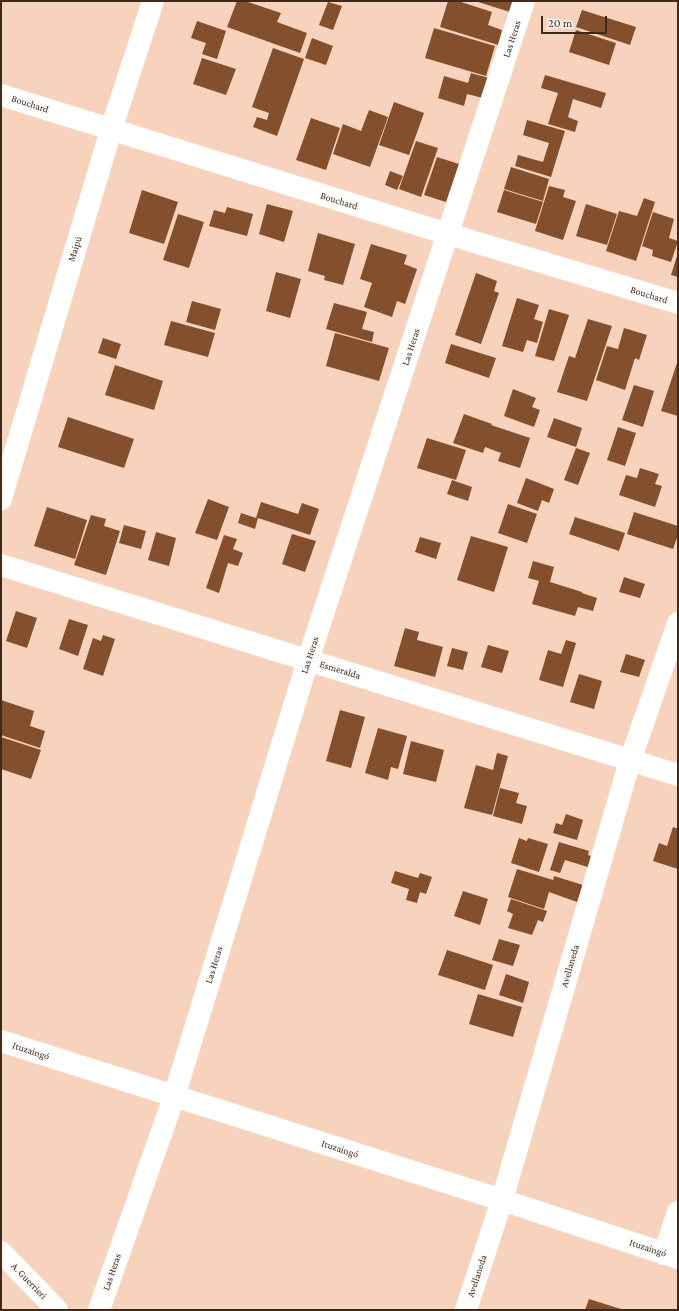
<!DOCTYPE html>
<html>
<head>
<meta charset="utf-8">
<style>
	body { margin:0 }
	#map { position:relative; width:679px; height:1311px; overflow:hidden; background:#f7d2bc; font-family:"Crimson Pro",serif }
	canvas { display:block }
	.frame { position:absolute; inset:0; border:2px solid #40291a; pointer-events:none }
	.scale { position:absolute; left:541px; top:16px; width:66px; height:18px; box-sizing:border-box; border:2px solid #40291a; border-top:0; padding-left:5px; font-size:12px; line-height:14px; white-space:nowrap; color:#40291a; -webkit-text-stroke:3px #fbfbfb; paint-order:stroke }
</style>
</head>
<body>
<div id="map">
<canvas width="679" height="1311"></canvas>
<div class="frame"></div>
<div class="scale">20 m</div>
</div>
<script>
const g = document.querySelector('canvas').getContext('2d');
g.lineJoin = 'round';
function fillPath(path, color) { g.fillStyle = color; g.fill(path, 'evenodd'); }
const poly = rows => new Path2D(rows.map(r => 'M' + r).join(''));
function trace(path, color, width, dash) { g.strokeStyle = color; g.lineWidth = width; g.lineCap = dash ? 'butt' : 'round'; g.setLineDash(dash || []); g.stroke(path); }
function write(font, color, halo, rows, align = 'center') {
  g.font = font + ' "Crimson Pro",serif'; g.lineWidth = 4; g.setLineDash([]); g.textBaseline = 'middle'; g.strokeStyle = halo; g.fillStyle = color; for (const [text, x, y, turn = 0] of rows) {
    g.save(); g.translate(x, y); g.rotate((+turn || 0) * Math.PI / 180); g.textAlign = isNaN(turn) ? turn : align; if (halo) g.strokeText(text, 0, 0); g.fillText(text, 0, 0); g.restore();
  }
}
fillPath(poly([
	[237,1,245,1,281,13,277,22,307,33,300,53,227,27],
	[448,1,458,1,492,12,488,25,502,30,498,45,440,27],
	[475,1,513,1,510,12],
	[328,2,342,6,333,30,319,25],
	[582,10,636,27,630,45,576,27],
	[197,21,226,31,217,59,202,54,206,43,191,38],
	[434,28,495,46,486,76,425,58],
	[576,30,616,43,609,65,569,52],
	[312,38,333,46,326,65,305,58],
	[273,48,304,59,277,136,253,127,257,117,267,120,269,113,252,107],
	[202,58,236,69,226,95,193,84],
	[471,73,489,78,483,98,467,94,464,106,438,98,444,76,468,83],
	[545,75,606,93,601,108,573,99,568,117,578,121,575,132,548,124,558,93,541,88],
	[394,102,424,113,409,155,379,145],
	[369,110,388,117,370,167,333,154,343,124,361,131],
	[311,118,340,128,326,170,296,160],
	[527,120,565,131,551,177,515,166,518,155,543,162,549,143,523,135],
	[416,141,438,148,421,197,399,189],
	[437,157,459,164,446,202,424,195],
	[511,167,549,179,543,201,504,189],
	[390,171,403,176,397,190,385,185],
	[549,186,565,190,563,197,576,201,563,240,535,231],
	[142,190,178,202,164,244,129,233],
	[504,190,543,202,536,224,497,212],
	[644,198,655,202,636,261,606,251,619,211,637,216],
	[267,204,293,211,284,242,259,234],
	[586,204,617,214,607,245,576,236],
	[227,207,253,214,247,236,209,226,214,210,225,213],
	[653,212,674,219,669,238,678,241,671,262,652,256,653,250,642,246],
	[178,214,204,222,189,268,163,260],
	[318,233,355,244,343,285,324,280,325,276,308,271],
	[371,244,407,255,404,264,417,269,405,304,397,301,392,317,364,307,372,283,360,279],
	[678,253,678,277,671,275],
	[276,272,301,279,290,318,266,311],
	[476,273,497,281,494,291,499,293,481,344,455,335],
	[517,298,539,305,534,319,543,322,537,343,527,340,523,352,502,346],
	[192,301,221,309,215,330,186,322],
	[334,303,367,312,362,329,374,332,372,342,326,329],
	[549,309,569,315,554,361,535,356],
	[588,319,612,326,587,401,557,392,569,356,575,358],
	[171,321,215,333,208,357,164,345],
	[624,328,647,335,639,360,635,358,625,390,596,380,607,346,618,349],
	[335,333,389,348,379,381,326,366],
	[103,338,121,344,116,359,98,353],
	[451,344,496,358,489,378,445,363],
	[678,360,678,416,661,411],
	[115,365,163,381,154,410,105,395],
	[634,385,654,391,643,427,622,420],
	[513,389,536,398,532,407,540,410,534,427,504,416],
	[464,414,492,424,491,425,530,438,520,468,498,461,501,453,485,447,483,453,453,443],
	[68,417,134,439,124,468,58,447],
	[554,418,582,428,576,447,547,437],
	[618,427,636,433,625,466,607,460],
	[427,438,466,450,456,480,417,468],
	[576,448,590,453,578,485,564,480],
	[640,468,659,474,655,484,662,486,655,507,619,495,626,475,637,478],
	[526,478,554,489,549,503,542,500,538,511,517,503],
	[452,480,472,487,468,501,447,494],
	[208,499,229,507,217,540,195,533],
	[261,502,298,514,302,503,319,509,310,535,258,518,255,529,238,523,241,513,256,518],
	[508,504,537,514,527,543,498,533],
	[47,507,87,520,75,559,34,546],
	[634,512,678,526,678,535,673,549,627,534],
	[91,515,106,519,104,526,120,531,106,575,74,565],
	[575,517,625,533,619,551,569,534],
	[124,525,146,531,141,549,119,543],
	[156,532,176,538,169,566,148,560],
	[292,534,316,541,305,572,282,564],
	[224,535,237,539,233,549,243,553,238,566,228,563,219,593,206,588],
	[471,536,508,547,494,592,457,580],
	[420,537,441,543,436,559,415,552],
	[533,561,554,567,550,582,582,592,582,593,597,598,593,611,578,607,575,616,532,604,539,581,528,578],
	[624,577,645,584,640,598,619,592],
	[16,611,37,618,27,648,6,641],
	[69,619,88,625,78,656,59,649],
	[405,628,419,632,417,640,443,647,435,677,394,666],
	[103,635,115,639,103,676,83,669,93,638,101,641],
	[566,640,576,643,563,687,539,680,548,650,561,654],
	[488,645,509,651,502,673,481,667],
	[452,648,468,652,463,670,447,666],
	[626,654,645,660,639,677,620,672],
	[579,674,602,681,594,709,570,702],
	[1,700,34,711,30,726,45,731,40,748,1,735],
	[340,710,365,717,351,768,326,761],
	[378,728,407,736,398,769,391,767,388,780,365,773],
	[1,737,41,750,31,779,1,769],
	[411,741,444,750,436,782,403,774],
	[497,753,508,756,492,815,464,808,476,765,493,770],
	[500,788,519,793,516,803,527,806,522,824,493,816],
	[566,814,583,820,577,840,553,833,556,823,562,825],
	[673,827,678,829,678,869,653,861,659,843,667,846],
	[519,838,527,841,528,838,548,844,539,872,511,863],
	[559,842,589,851,588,855,594,857,591,868,565,860,560,873,550,870],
	[517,869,553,880,554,876,583,885,577,902,549,892,544,909,508,897],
	[395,871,418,878,420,873,432,877,426,894,420,892,417,903,406,900,409,889,391,883],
	[463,891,488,899,480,925,454,916],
	[511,899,547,911,543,922,538,920,532,935,508,928,513,914,507,911],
	[499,939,520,945,513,966,492,960],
	[447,950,493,965,485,990,438,975],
	[506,974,529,982,523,1003,499,995],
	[478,994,522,1007,513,1037,469,1024],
	[589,1299,624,1310,585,1310]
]), '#834f2c');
trace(poly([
	[1,95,448,234,678,303],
	[1,499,111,130,153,1],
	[1,565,678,775],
	[1,1041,502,1200,678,1258],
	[1,1252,57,1310],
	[664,1254,678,1212],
	[99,1310,174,1097,308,660,524,1],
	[466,1310,502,1200,630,761,678,623]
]), '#fff', 22);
write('10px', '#40291a', '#fbfbfb', [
	["Las Heras",512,39,-72],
	["Bouchard",30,104,18],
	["Bouchard",339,201,17],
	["Maipú",75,249,-73],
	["Bouchard",649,295,17],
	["Las Heras",411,347,-72],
	["Las Heras",310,655,-72],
	["Esmeralda",340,670,17],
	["Las Heras",214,965,-73],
	["Avellaneda",570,966,-74],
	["Ituzaingó",31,1051,18],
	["Ituzaingó",340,1149,18],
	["Ituzaingó",648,1248,18],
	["Las Heras",112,1272,-71],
	["Avellaneda",477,1276,-72],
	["A. Guerrieri",29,1281,46]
]);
</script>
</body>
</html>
